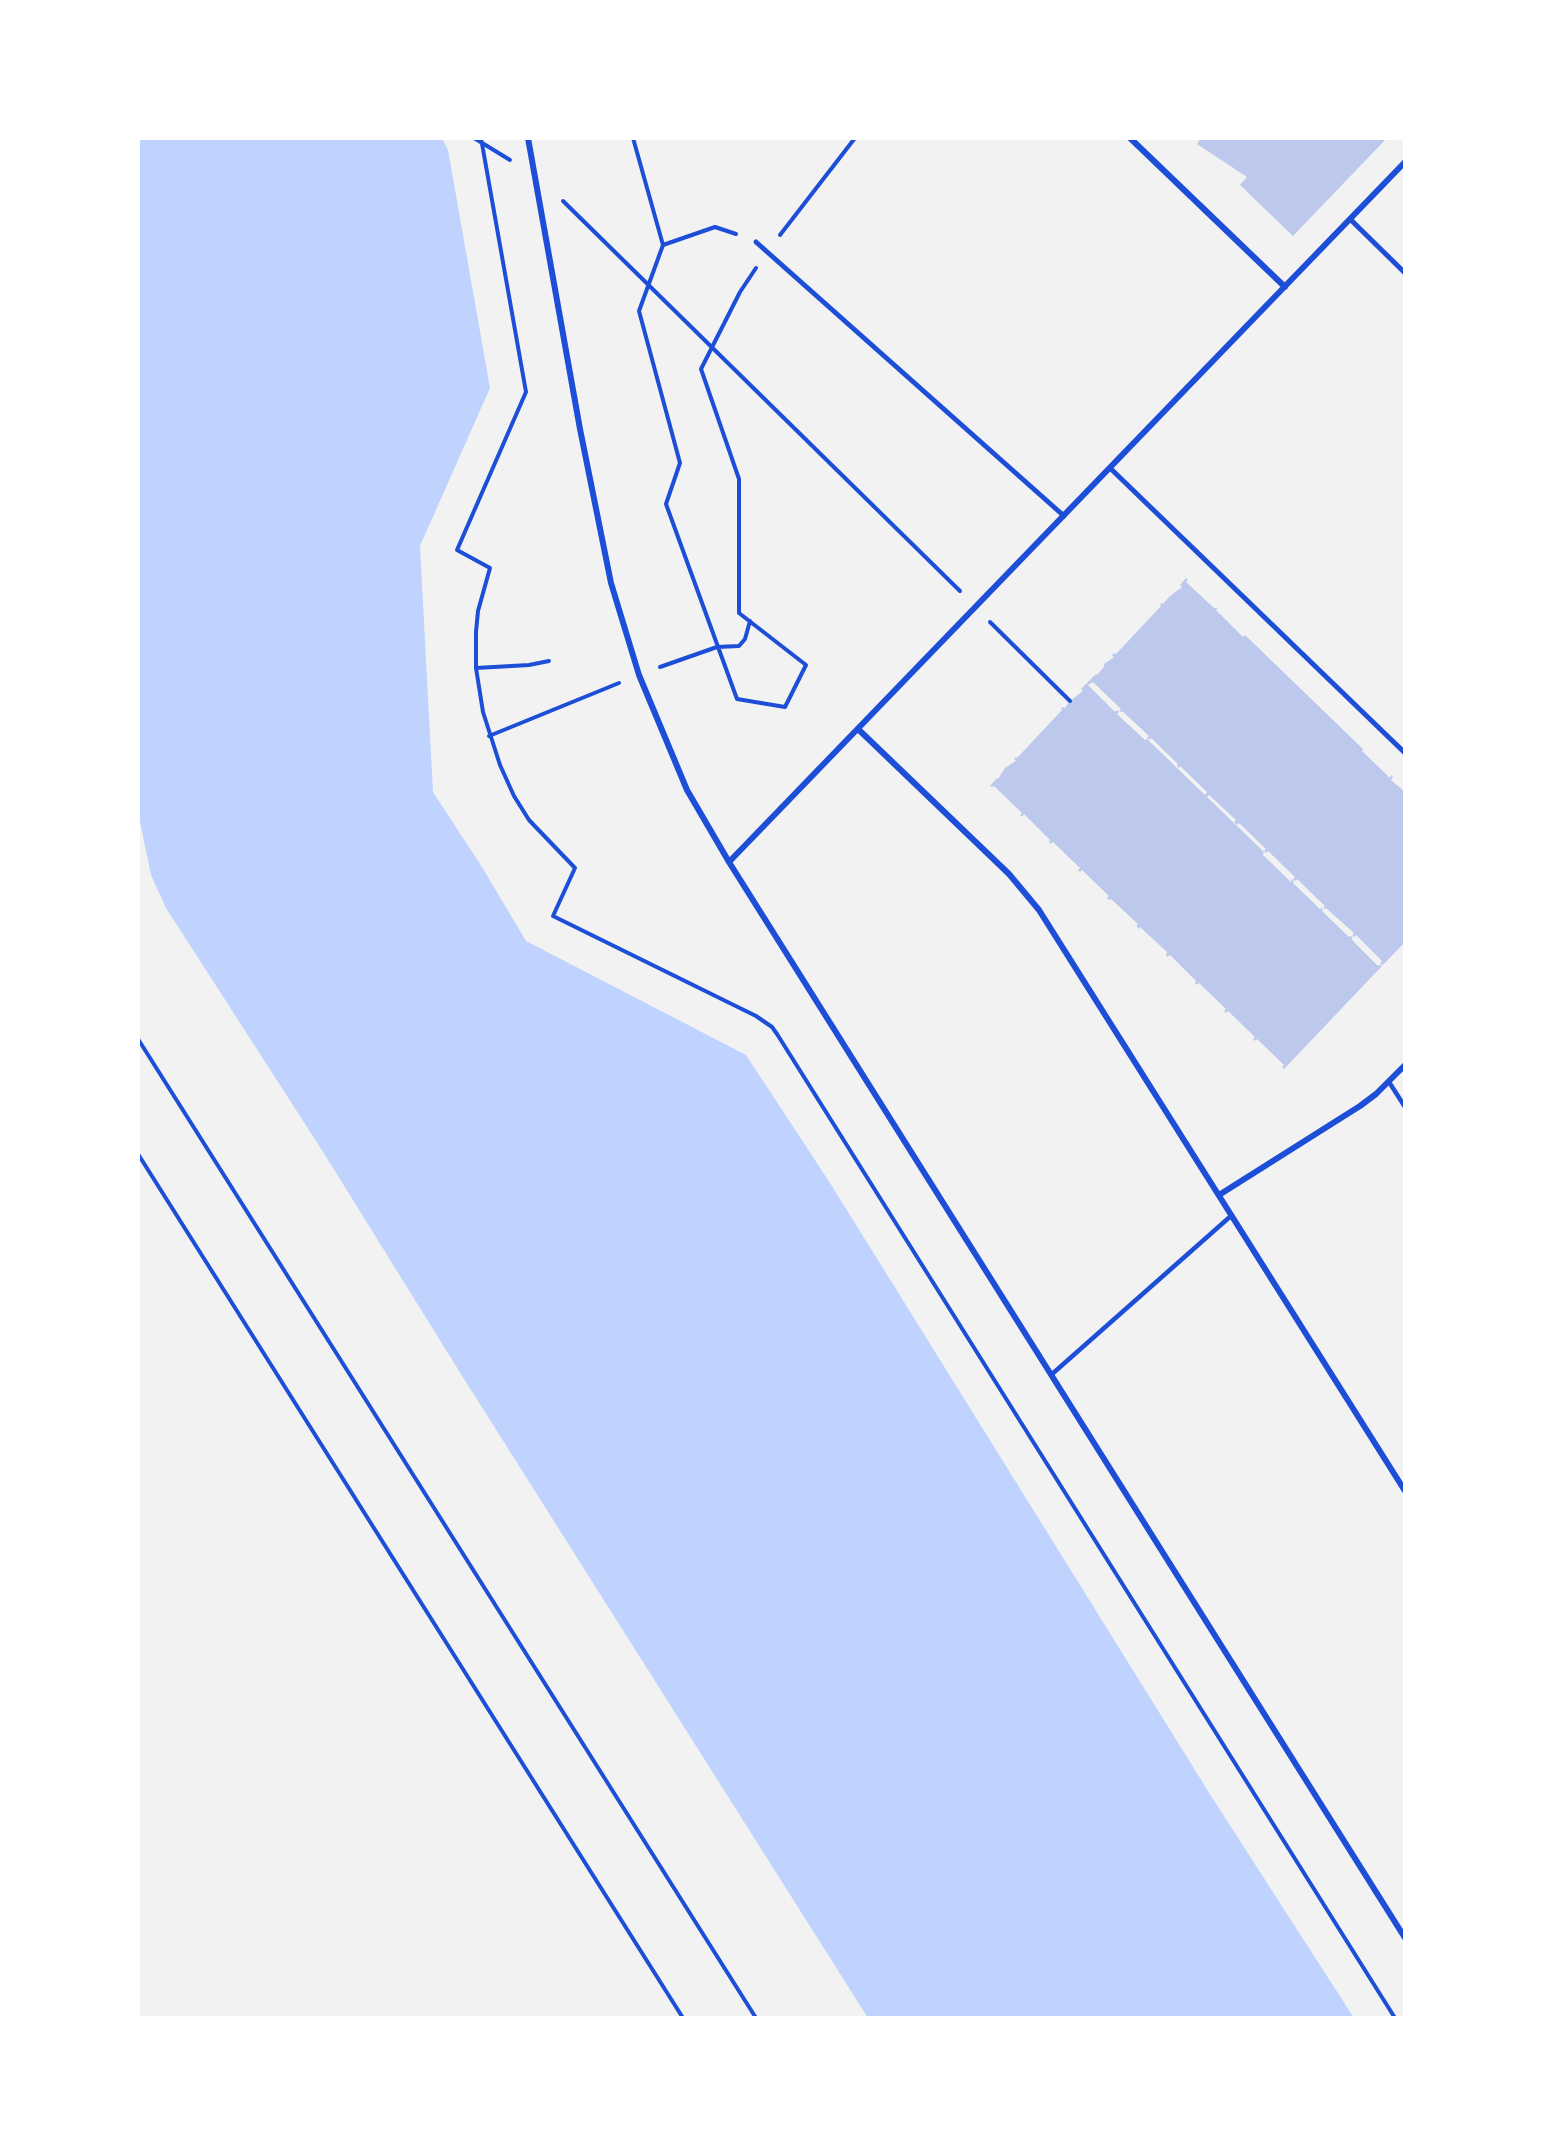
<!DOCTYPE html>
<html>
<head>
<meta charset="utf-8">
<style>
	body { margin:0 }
	#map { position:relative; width:1543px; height:2156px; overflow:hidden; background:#f2f2f2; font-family:Overpass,sans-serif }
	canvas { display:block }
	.frame { position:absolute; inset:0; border:140px solid #fff; pointer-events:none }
</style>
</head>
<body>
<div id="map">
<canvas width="1543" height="2156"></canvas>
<div class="frame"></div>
</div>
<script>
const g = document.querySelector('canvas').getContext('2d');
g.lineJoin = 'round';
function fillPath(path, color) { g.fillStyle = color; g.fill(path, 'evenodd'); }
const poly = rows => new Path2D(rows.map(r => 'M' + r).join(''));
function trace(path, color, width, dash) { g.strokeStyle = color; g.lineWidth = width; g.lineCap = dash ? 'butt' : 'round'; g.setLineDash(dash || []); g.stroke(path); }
fillPath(poly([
	[138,138,442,138,448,150,490,388,420,546,433,792,482,867,526,941,746,1055,830,1183,1213,1799,1354,2018,868,2018,459,1371,325,1155,166,908,151,875,138,812]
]), '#bfd3fe');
fillPath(poly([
	[1201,138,1387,138,1293,236,1240,185,1247,177,1197,144],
	[1186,578,1188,580,1186,582,1214,608,1218,608,1216,610,1243,637,1245,635,1363,749,1362,751,1390,778,1391,775,1393,777,1391,780,1405,792,1405,942,1383,965,1380,963,1382,961,1356,935,1354,937,1352,935,1354,933,1326,908,1325,909,1323,907,1325,906,1297,879,1296,881,1293,879,1295,877,1268,851,1266,853,1264,851,1266,849,1239,823,1237,825,1234,822,1236,820,1209,795,1207,797,1264,852,1263,855,1291,882,1292,879,1294,881,1293,883,1320,909,1322,908,1323,910,1322,911,1349,937,1351,936,1353,938,1351,939,1378,966,1380,964,1382,966,1284,1069,1282,1067,1284,1065,1257,1039,1255,1041,1253,1039,1255,1037,1228,1011,1226,1013,1224,1011,1226,1009,1199,983,1197,985,1195,983,1196,981,1170,955,1167,957,1166,955,1167,952,1140,927,1139,929,1136,926,1138,924,1111,899,1109,900,1107,898,1109,896,1082,870,1080,872,1078,870,1080,868,1053,842,1050,844,1049,842,1050,840,1024,814,1022,817,1020,815,1022,813,994,786,992,787,990,786,997,778,998,779,1005,768,1016,761,1014,759,1016,757,1017,758,1062,710,1061,709,1063,707,1065,708,1070,701,1083,691,1081,689,1096,674,1097,675,1104,667,1104,664,1114,657,1112,655,1114,653,1116,654,1161,606,1160,605,1162,603,1163,604,1169,597,1182,587,1180,585],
	[1093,682,1121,709,1119,711,1121,712,1122,711,1149,736,1147,738,1149,740,1151,738,1178,764,1177,766,1179,768,1180,766,1207,792,1205,795,1147,739,1145,740,1117,714,1119,712,1117,710,1115,712,1088,685]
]), '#bdc9ec');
trace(poly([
	[474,138,510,160],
	[481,138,526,392,457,550,490,568,478,611,476,632,476,668,483,712,500,765,514,796,529,820,575,868,553,916,756,1016,772,1027,777,1034,1395,2018],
	[633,138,663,245,639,311,680,463,666,504,737,699,785,707,806,665,739,613,739,479,701,369,740,292,756,268],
	[563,201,960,591],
	[780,235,855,138],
	[663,245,715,227,736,234],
	[990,622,1070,701],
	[660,667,717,647,739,646,745,639,750,621],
	[476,668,529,665,549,661],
	[489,736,619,683],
	[138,1039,756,2018],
	[138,1154,683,2018]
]), '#1d4ed8', 4);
trace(poly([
	[1389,1082,1405,1107],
	[1051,1375,1232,1215]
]), '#1d4ed8', 4.5);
trace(poly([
	[1350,219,1405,273],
	[756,242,1064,516],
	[1110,468,1405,753]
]), '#1d4ed8', 5);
trace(poly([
	[528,138,580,429,611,583,639,675,687,790,729,862,1405,1938],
	[1130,138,1285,287],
	[858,729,1009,874,1039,910,1405,1491],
	[729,862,1405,162],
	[1219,1195,1360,1106,1376,1094,1405,1065]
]), '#1d4ed8', 6);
</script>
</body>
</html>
